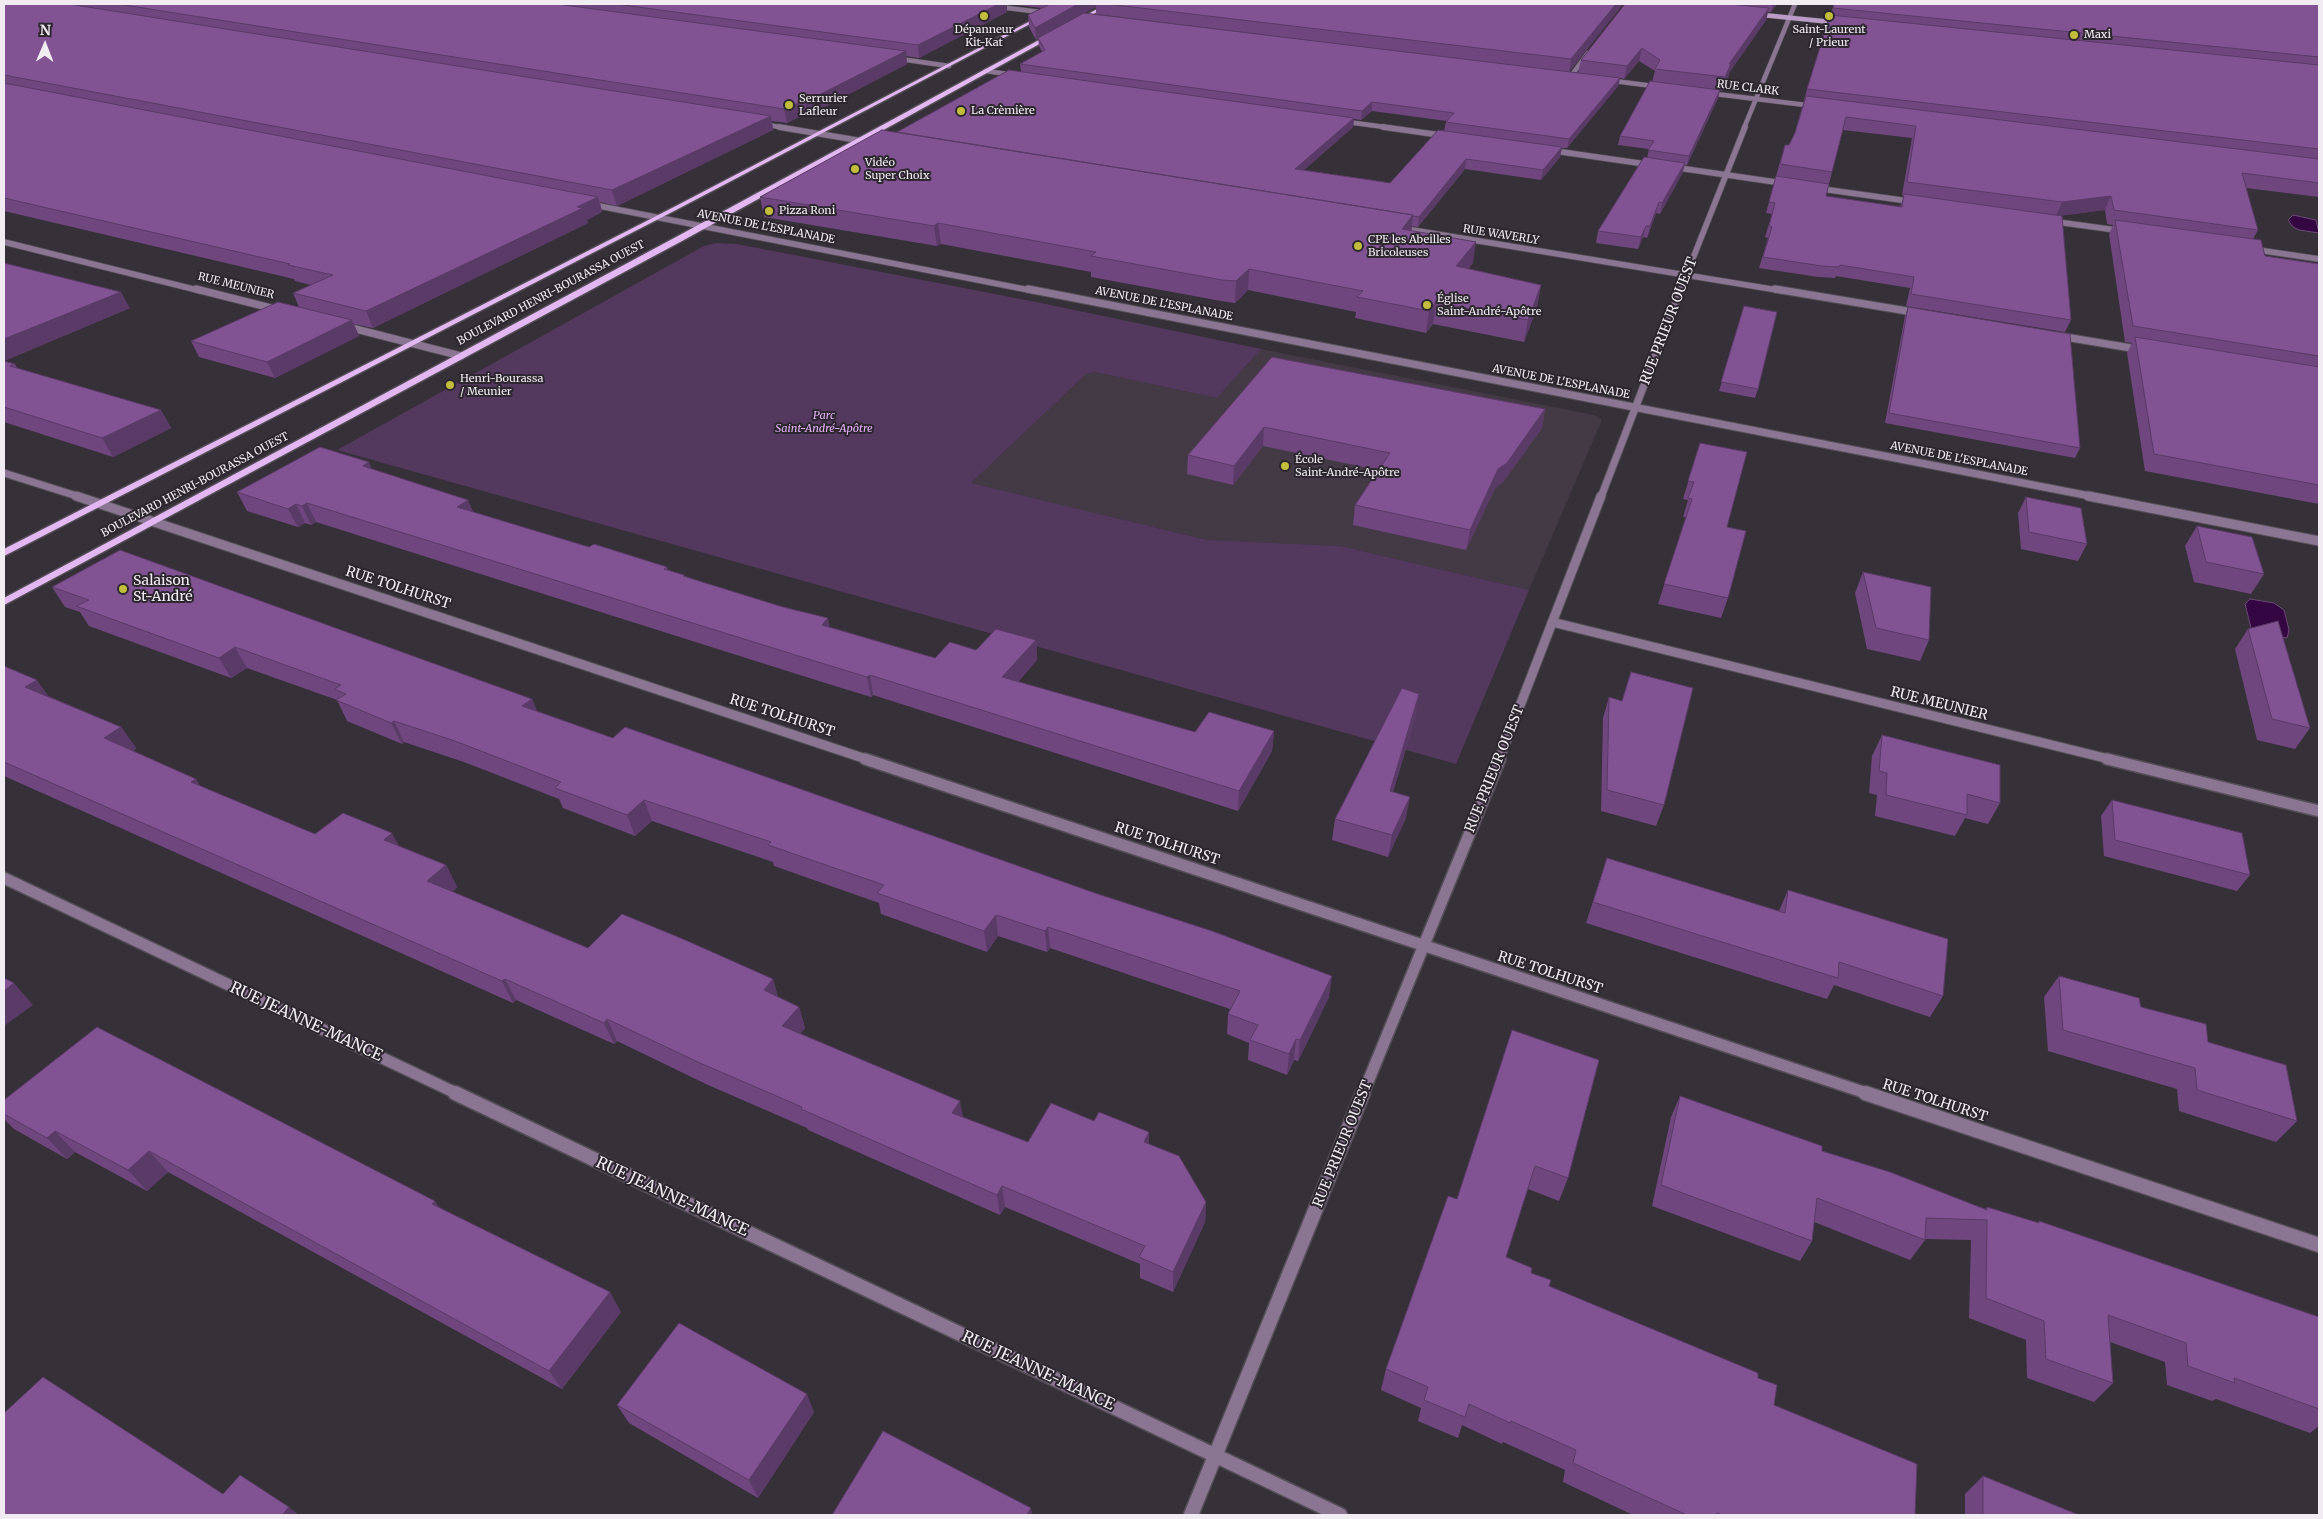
<!DOCTYPE html>
<html>
<head>
<meta charset="utf-8">
<style>
	body { margin:0 }
	#map { position:relative; width:2323px; height:1519px; overflow:hidden; background:#363038; font-family:Merriweather,serif }
	canvas { display:block }
	.frame { position:absolute; inset:0; border:5px solid #f0ecf1; pointer-events:none }
	.north { position:absolute; left:20px; top:20px; width:50px; height:50px; -webkit-text-stroke:4px #2c262e; paint-order:stroke; rotate:1deg; font-size:14px; font-weight:700; line-height:20px; text-align:center; color:#f0ecf1 }
	.north::after { content:''; display:block; margin:auto; width:18px; height:22px; background:#f0ecf1; clip-path:polygon(50% 0,100% 100%,50% 72%,0 100%) }
</style>
</head>
<body>
<div id="map">
<canvas width="2323" height="1519"></canvas>
<div class="frame"></div>
<div class="north">N</div>
</div>
<script>
const g = document.querySelector('canvas').getContext('2d');
g.lineJoin = 'round';
function fillPath(path, color) { g.fillStyle = color; g.fill(path, 'evenodd'); }
const poly = rows => new Path2D(rows.map(r => 'M' + r).join(''));
function trace(path, color, width, dash) { g.strokeStyle = color; g.lineWidth = width; g.lineCap = dash ? 'butt' : 'round'; g.setLineDash(dash || []); g.stroke(path); }
function write(font, color, halo, rows, align = 'center') {
  g.font = font + ' Merriweather,serif'; g.lineWidth = 4; g.setLineDash([]); g.textBaseline = 'middle'; g.strokeStyle = halo; g.fillStyle = color; for (const [text, x, y, turn = 0] of rows) {
    g.save(); g.translate(x, y); g.rotate((+turn || 0) * Math.PI / 180); g.textAlign = isNaN(turn) ? turn : align; if (halo) g.strokeText(text, 0, 0); g.fillText(text, 0, 0); g.restore();
  }
}
fillPath(poly([
	[1261,349,1594,415,1601,419,1601,422,1529,590,1340,546,1207,540,971,483,1086,374,1095,372,1217,398]
]), '#443a46');
fillPath(poly([
	[716,243,737,244,1041,303,1261,349,1217,398,1095,372,1086,374,971,483,1207,540,1340,546,1529,590,1456,764,337,450,704,246]
]), '#54395f');
const water = poly([
	[2293,215,2316,220,2319,233,2299,230,2293,227,2288,220,2293,215],
	[2250,599,2274,603,2284,610,2289,630,2287,638,2262,634,2251,628,2245,604,2250,599]
]);
fillPath(water, '#340642');
trace(water, '#6c4b76', 1);
const streetFar5 = poly([
	[975,4,1048,13],
	[893,58,949,66],
	[986,71,1014,75],
	[1571,76,1588,53],
	[1606,80,1661,87],
	[1707,93,1814,106],
	[1340,121,1392,128],
	[761,124,787,128],
	[1744,128,1795,4]
]);
const streetFar4 = poly([
	[779,127,868,142],
	[1383,127,1447,136],
	[1548,150,1652,165],
	[1672,167,1789,184],
	[1815,188,1915,202],
	[589,204,1034,291],
	[2050,221,2123,231],
	[1400,228,1783,291],
	[4,242,201,291],
	[2251,249,2319,259],
	[1680,291,1745,127]
]);
const streetFar3 = poly([
	[196,289,279,310],
	[1028,289,2095,497],
	[1775,289,1919,313],
	[344,326,461,356],
	[2059,336,2143,350],
	[4,473,80,497],
	[1601,497,1681,289]
]);
const streetFar2 = poly([
	[76,496,869,760],
	[2088,496,2319,541],
	[1552,622,2113,760],
	[1499,760,1601,496]
]);
const streetFar1 = poly([
	[865,759,1869,1094],
	[2107,759,2319,811],
	[4,878,458,1094],
	[1363,1094,1500,759]
]);
const street = poly([
	[455,1093,1340,1515],
	[1865,1093,2319,1245],
	[1191,1515,1363,1093]
]);
const secondary = poly([
	[1753,14,1841,23]
]);
const primary = poly([
	[1063,4,1068,4,676,210,4,556,4,549,672,208,1063,4],
	[1106,4,1111,4,1078,23,1074,22,1106,4],
	[1052,33,1054,36,682,241,4,605,4,598,676,237,1052,33]
]);
trace(streetFar5, '#544e56', 5.5);
trace(streetFar4, '#544e56', 7);
trace(streetFar3, '#544e56', 9);
trace(streetFar2, '#544e56', 11);
trace(streetFar1, '#544e56', 14);
trace(street, '#544e56', 17);
trace(secondary, '#544e56', 5.5);
trace(primary, '#544e56', 3);
trace(streetFar5, '#8a7592', 4.5);
trace(streetFar4, '#8a7592', 5.5);
trace(streetFar3, '#8a7592', 7);
trace(streetFar2, '#8a7592', 9);
trace(streetFar1, '#8a7592', 11);
trace(street, '#8a7592', 14);
trace(secondary, '#bb9bc8', 4.5);
fillPath(primary, '#e2b7f2');
fillPath(poly([
	[4,4,1623,4,1569,72,1578,73,1581,60,1625,4,1777,4,1771,12,1768,12,1766,20,1729,73,1728,78,1722,91,1720,90,1718,98,1687,165,1685,165,1682,174,1660,214,1656,213,1647,238,1643,237,1638,249,1596,243,1598,231,1647,158,1649,149,1618,145,1620,136,1652,82,1655,71,1639,61,1624,79,1620,78,1618,86,1567,148,1562,148,1560,157,1541,180,1465,169,1418,227,1412,226,1411,231,1473,263,1468,269,1541,285,1537,307,1524,342,1433,324,1426,333,1355,318,1356,312,1248,290,1235,303,1221,301,1091,277,1091,272,941,244,937,246,764,217,760,197,897,133,1021,71,1020,64,1042,52,1039,46,1038,38,1036,40,1029,27,1028,15,1042,8,1007,4,1007,12,919,58,906,56,907,64,807,116,803,115,787,123,772,121,773,130,617,206,600,202,602,212,587,220,588,223,373,328,354,324,359,336,275,378,199,357,191,341,299,307,293,293,311,285,295,281,294,279,4,211],
	[1096,7,1096,14,1403,52,1050,32,1082,14],
	[1372,111,1447,121,1446,122,1444,131,1390,183,1304,170,1353,127,1354,119,1361,120],
	[1834,4,2319,4,2319,198,2319,197,2246,188,2258,230,2253,239,2265,256,2319,264,2319,504,2145,471,2127,353,2132,343,2125,342,2109,234,2113,225,2107,224,2105,210,2058,216,2071,320,2065,332,1906,306,1910,288,1836,276,1835,278,1818,277,1759,268,1768,238,1765,237,1772,214,1766,213,1781,158,1789,145,1795,133,1807,89],
	[1843,130,1912,138,1902,195,1904,196,1900,207,1826,196,1832,172],
	[4,263,130,308,4,361,15,364,17,368,161,410,171,428,113,457,4,422],
	[1744,306,1758,389,1755,398,1719,391],
	[1908,307,2080,448,2075,458,1885,423,1905,316],
	[1272,357,1545,409,1542,428,1503,482,1495,488,1466,550,1353,525,1355,505,1378,470,1263,446,1233,485,1187,474,1188,455],
	[1700,443,1727,527,1728,598,1721,618,1658,604,1686,517,1683,517,1688,500,1683,499],
	[372,469,468,500,473,512,589,547,667,567,668,570,684,575,685,576,830,627,935,658,976,650,1036,640,1037,660,1018,682,1195,732,1274,731,1272,751,1238,811,873,695,871,697,822,682,316,522,311,525,305,523,298,527,247,511,237,492],
	[2026,497,2087,544,2078,561,2021,549,2018,513],
	[2197,526,2264,574,2251,594,2194,582,2185,546],
	[1863,572,1929,640,1920,661,1867,649,1855,593],
	[52,587,532,699,537,711,1329,997,1298,1061,1294,1060,1287,1075,1248,1060,1249,1043,1227,1034,1228,1014,1230,1009,1050,948,1047,952,998,936,987,952,881,914,879,903,774,866,773,862,652,821,635,836,563,808,559,799,464,762,404,742,402,744,347,721,337,700,247,668,231,678,89,626,80,612,65,607],
	[2248,629,2310,728,2295,749,2257,740,2235,649],
	[4,666,48,696,121,727,136,748,133,751,202,787,315,834,399,846,446,865,457,887,452,892,588,948,773,979,778,997,799,1007,805,1028,800,1034,963,1118,1028,1142,1149,1145,1206,1202,1205,1222,1173,1292,1140,1278,1140,1264,1005,1207,1000,1215,808,1130,807,1128,708,1085,617,1041,614,1044,516,1000,513,1003,4,776],
	[1609,697,1664,805,1656,826,1601,811,1603,718],
	[1416,715,1393,792,1406,818,1388,857,1332,840,1335,819],
	[1882,735,2000,803,1988,824,1965,818,1955,836,1875,816,1877,795,1869,793,1872,756],
	[2112,800,2250,875,2237,891,2104,856,2101,816],
	[1607,858,1779,911,1788,890,1943,996,1930,1017,1834,985,1827,999,1586,923],
	[2059,976,2141,1007,2208,1042,2297,1121,2276,1142,2179,1111,2177,1089,2048,1051,2044,997],
	[1599,1060,1568,1178,1559,1201,1528,1189,1506,1257,1549,1286,1758,1378,1774,1405,1915,1515,1633,1515,1563,1482,1565,1470,1503,1442,1502,1444,1462,1425,1458,1438,1418,1421,1421,1408,1381,1390,1386,1369,1457,1199],
	[1680,1096,1822,1151,1986,1209,1987,1207,2038,1223,2039,1221,2319,1317,2319,1426,2310,1433,2216,1399,2212,1401,2167,1385,2165,1362,2110,1342,2113,1383,2094,1402,2027,1378,2026,1340,1969,1318,1971,1240,1925,1239,1925,1240,1910,1260,1814,1222,1812,1241,1800,1261,1652,1206,1671,1117],
	[4,1100,439,1207,621,1312,562,1389,168,1172,147,1191,75,1152,67,1159,14,1129,4,1119],
	[617,1405,814,1412,758,1498,629,1423],
	[1983,1476,2079,1515,1965,1515,1965,1494]
]), '#6f477e');
fillPath(poly([
	[999,4,1007,4,1007,12,919,58,918,45],
	[1078,4,1096,4,1096,7,1082,14,1036,40,1035,28],
	[1616,4,1623,4,1569,72,1571,59],
	[1773,4,1777,4,1771,12],
	[1769,8,1766,20,1729,73,1728,78,1722,91,1729,64],
	[1642,48,1639,61,1624,79,1627,66],
	[906,51,907,64,807,116,805,102],
	[1620,78,1618,86,1567,148,1569,139],
	[1720,90,1718,98,1687,165,1689,156],
	[801,102,803,115,787,123,784,109],
	[1372,102,1372,111,1361,120,1362,111],
	[771,116,773,130,617,206,612,190],
	[1354,118,1353,127,1295,178,1295,169],
	[1562,147,1560,157,1541,180,1543,170],
	[1466,159,1465,169,1418,227,1419,217],
	[1685,163,1682,174,1660,214,1662,203],
	[2111,196,2105,210,2056,216,2062,202],
	[598,197,602,212,587,220,588,223,373,328,366,311],
	[1659,202,1656,213,1647,238,1650,226],
	[1413,215,1411,235,1402,229],
	[938,223,941,244,937,246,934,226],
	[1646,226,1643,237,1638,249,1641,237],
	[1476,242,1473,263,1453,287,1456,266],
	[1249,269,1248,290,1235,303,1236,281],
	[1541,285,1537,307,1524,342,1528,320],
	[121,292,130,308,4,361,4,339],
	[1436,302,1433,324,1426,333,1429,311],
	[352,320,359,336,275,378,267,362],
	[1545,409,1542,428,1503,482,1495,488,1466,550,1470,530,1498,469],
	[161,410,171,428,113,457,102,438],
	[1264,427,1263,446,1233,485,1234,466],
	[369,462,377,481,363,466],
	[468,500,476,519,457,507],
	[307,503,316,522,311,525,302,506],
	[296,504,305,523,298,527,288,509],
	[828,618,832,638,822,625],
	[1036,640,1037,660,1004,697,1002,677],
	[235,647,247,668,231,678,219,658],
	[870,675,873,695,871,697,867,677],
	[37,680,52,701,25,687],
	[1419,694,1416,715,1387,812,1390,791],
	[532,699,540,719,522,706],
	[394,721,404,742,402,744,391,723],
	[121,727,136,748,119,759,104,738],
	[1274,731,1272,751,1238,811,1239,791],
	[196,779,210,800,191,782],
	[1410,797,1406,818,1388,857,1392,835],
	[644,800,652,821,635,836,627,815],
	[392,833,404,855,384,840],
	[446,865,457,887,439,903,427,881],
	[996,915,998,936,987,952,984,931],
	[1048,927,1050,948,1047,952,1045,931],
	[1332,976,1329,997,1298,1061,1300,1040],
	[505,979,516,1000,513,1003,502,981],
	[773,979,779,1001,764,990],
	[14,983,33,1005,4,1026,4,991],
	[799,1007,805,1028,788,1047,782,1026],
	[607,1019,617,1041,614,1044,604,1023],
	[1296,1039,1294,1060,1287,1075,1289,1054],
	[960,1101,964,1122,952,1113],
	[55,1131,75,1152,67,1159,47,1138],
	[1149,1132,1149,1153,1144,1142],
	[149,1151,168,1172,147,1191,128,1170],
	[1002,1186,1005,1207,1000,1215,997,1195],
	[435,1201,449,1222,432,1204],
	[1206,1202,1205,1222,1173,1292,1173,1272],
	[610,1292,621,1312,562,1389,549,1371],
	[807,1394,814,1412,758,1498,749,1480],
	[289,1507,299,1515,282,1515],
	[1031,1508,1032,1515,1027,1515]
]), '#5a3a66');
const building = poly([
	[4,4,69,4,771,116,612,190,4,75,4,4],
	[118,4,557,4,906,51,805,102,801,102,784,109,118,4],
	[616,4,999,4,918,45,616,4],
	[1050,4,1078,4,1035,28,1028,15,1050,4],
	[1107,4,1616,4,1571,59,1107,4],
	[1625,4,1729,4,1769,8,1729,64,1731,64,1725,77,1655,69,1660,60,1642,48,1627,66,1581,60,1625,4],
	[1834,4,2319,4,2319,57,1833,8,1834,4],
	[1084,13,1620,78,1569,139,1446,122,1454,113,1372,102,1362,111,1020,64,1045,50,1038,38,1084,13],
	[1830,15,2319,65,2319,149,1807,89,1830,15],
	[1009,70,1354,118,1295,169,1371,180,1390,183,1438,130,1562,147,1543,170,1466,159,1419,217,1413,216,1413,215,897,132,1009,70],
	[1650,81,1720,90,1689,156,1648,150,1654,141,1620,136,1650,81],
	[4,83,598,197,577,207,583,208,366,311,293,293,333,275,288,265,290,264,4,198,4,83],
	[1806,96,2319,159,2319,183,2242,173,2258,230,2114,210,2111,196,2062,202,1907,182,1916,126,1846,117,1832,172,1780,164,1785,145,1789,145,1795,133,1806,96],
	[882,130,1413,215,1402,229,1476,242,1456,266,1541,285,1528,320,1436,302,1429,311,1357,297,1363,291,1249,269,1236,281,1222,280,1091,256,1096,252,938,223,934,226,760,197,882,130],
	[1644,157,1685,163,1662,203,1659,202,1650,226,1646,226,1641,237,1598,231,1644,157],
	[1776,176,1829,184,1826,196,1902,207,1904,194,2062,216,2071,320,1911,294,1914,277,1840,265,1839,267,1822,266,1763,257,1772,227,1769,226,1775,203,1769,202,1776,176],
	[2115,220,2261,240,2265,256,2319,264,2319,356,2133,326,2115,220],
	[4,263,121,292,4,339,4,263],
	[278,302,352,320,267,362,191,341,278,302],
	[1744,306,1777,312,1758,389,1721,382,1744,306],
	[1908,307,2070,334,2080,448,1889,413,1908,307],
	[2135,337,2319,367,2319,485,2154,454,2135,337],
	[1272,357,1545,409,1507,463,1498,469,1470,530,1355,505,1390,453,1264,427,1234,466,1188,455,1272,357],
	[4,361,15,364,10,366,161,410,102,438,4,407,4,361],
	[1700,443,1747,452,1727,527,1746,531,1728,598,1664,584,1692,499,1688,498,1694,482,1688,481,1700,443],
	[320,447,369,462,363,466,468,500,457,507,589,547,594,544,667,567,664,569,684,575,683,576,783,607,828,618,822,625,935,658,950,642,976,650,996,629,1036,640,1002,677,1195,732,1209,712,1274,731,1239,791,870,675,867,677,818,662,307,503,302,506,296,504,288,509,237,492,320,447],
	[2026,497,2081,508,2087,544,2029,532,2026,497],
	[2197,526,2252,537,2264,574,2206,562,2197,526],
	[120,550,532,699,522,706,613,738,625,727,1095,893,1212,931,1332,976,1300,1040,1296,1039,1289,1054,1250,1040,1258,1025,1228,1014,1240,991,1048,927,1045,931,996,915,984,931,877,893,884,885,768,845,771,842,644,800,627,815,555,788,561,782,455,741,394,721,391,723,336,700,346,694,334,689,341,685,235,647,219,658,76,606,89,600,52,587,120,550],
	[1863,572,1931,587,1929,640,1876,628,1863,572],
	[2278,621,2310,728,2272,719,2248,629,2278,621],
	[4,666,37,680,25,687,121,727,104,738,196,779,191,782,315,834,343,813,392,833,384,840,446,865,427,881,588,948,622,914,683,939,773,979,764,990,799,1007,782,1026,960,1101,952,1113,1028,1142,1051,1103,1094,1121,1099,1112,1149,1132,1144,1142,1179,1156,1206,1202,1173,1272,1139,1257,1145,1246,1002,1186,997,1195,801,1109,802,1107,700,1063,607,1019,604,1023,505,979,502,981,4,762,4,666],
	[1631,672,1693,688,1664,805,1607,790,1609,697,1622,701,1631,672],
	[1402,688,1419,694,1390,791,1410,797,1392,835,1335,819,1402,688],
	[1882,735,2000,765,2000,803,1967,794,1967,815,1886,795,1887,773,1879,771,1882,735],
	[2112,800,2242,833,2250,875,2115,840,2112,800],
	[1607,858,1785,913,1788,890,1948,939,1943,996,1839,962,1838,978,1593,902,1607,858],
	[2059,976,2139,998,2141,1007,2206,1024,2208,1042,2286,1065,2297,1121,2197,1090,2195,1068,2063,1030,2059,976],
	[4,978,14,983,4,991,4,978],
	[97,1027,435,1201,432,1204,610,1292,549,1371,149,1151,128,1170,55,1131,47,1138,4,1114,4,1100,97,1027],
	[1512,1030,1599,1060,1568,1178,1535,1166,1506,1257,1532,1268,1531,1273,1551,1280,1549,1286,1758,1373,1758,1378,1777,1385,1774,1405,1917,1464,1915,1515,1722,1515,1717,1513,1716,1515,1687,1515,1573,1463,1576,1450,1511,1421,1510,1423,1469,1404,1465,1417,1424,1400,1428,1387,1386,1369,1448,1196,1457,1199,1512,1030],
	[1680,1096,1822,1146,1822,1151,1890,1172,1987,1210,1987,1207,2039,1223,2039,1221,2319,1317,2319,1409,2234,1378,2235,1383,2188,1366,2186,1343,2108,1315,2113,1383,2046,1359,2044,1321,1986,1298,1987,1220,1926,1218,1925,1240,1817,1198,1812,1241,1661,1185,1680,1096],
	[679,1323,807,1394,749,1480,617,1405,679,1323],
	[43,1377,223,1494,240,1475,289,1507,282,1515,4,1515,4,1413,43,1377],
	[883,1431,1031,1508,1027,1515,832,1515,883,1431],
	[1983,1476,2079,1515,1983,1515,1983,1476]
]);
fillPath(building, '#815392');
trace(building, '#5a3a66', 1);
for (const [x, y, r, color] of [
	[984,16,5,"#c3bd3e"],
	[1829,16,5,"#c3bd3e"],
	[2074,35,5,"#c3bd3e"],
	[789,105,5,"#c3bd3e"],
	[961,111,5,"#c3bd3e"],
	[855,169,5,"#c3bd3e"],
	[769,211,5,"#c3bd3e"],
	[1358,246,5,"#c3bd3e"],
	[1427,305,5,"#c3bd3e"],
	[450,385,5,"#c3bd3e"],
	[1285,466,5,"#c3bd3e"],
	[123,589,5,"#c3bd3e"]
]) { const dot = new Path2D(); dot.arc(x, y, r, 0, 2 * Math.PI); g.fillStyle = color; g.fill(dot); trace(dot, '#2c262e', 2); }
write('11px', '#f0ecf1', '#2c262e', [
	["Dépanneur",984,30,"center"],
	["Kit-Kat",984,43,"center"],
	["Saint-Laurent",1829,30,"center"],
	["/ Prieur",1829,43,"center"],
	["Maxi",2084,35],
	["Serrurier",799,99],
	["Lafleur",799,112],
	["La Crèmière",971,111],
	["Vidéo",865,163],
	["Super Choix",865,176],
	["Pizza Roni",779,211],
	["CPE les Abeilles",1368,240],
	["Bricoleuses",1368,253],
	["Église",1437,299],
	["Saint-André-Apôtre",1437,312],
	["Henri-Bourassa",460,379],
	["/ Meunier",460,392],
	["École",1295,460],
	["Saint-André-Apôtre",1295,473]
], 'left');
write('11px', '#f0ecf1', '#2c262e', [
	["RUE CLARK",1748,88,7],
	["AVENUE DE L'ESPLANADE",766,227,11],
	["RUE WAVERLY",1501,235,9],
	["RUE MEUNIER",236,286,14],
	["BOULEVARD HENRI-BOURASSA OUEST",551,293,-28],
	["AVENUE DE L'ESPLANADE",1164,304,11],
	["AVENUE DE L'ESPLANADE",1561,382,11],
	["AVENUE DE L'ESPLANADE",1959,459,11],
	["BOULEVARD HENRI-BOURASSA OUEST",195,485,-28]
]);
write('italic 11px', '#e5b2f9', '#2c262e', [
	["Parc",824,416],
	["Saint-André-Apôtre",824,429]
]);
write('14px', '#f0ecf1', '#2c262e', [
	["RUE PRIEUR OUEST",1669,321,-69],
	["RUE TOLHURST",398,588,18],
	["RUE MEUNIER",1939,704,14],
	["RUE TOLHURST",782,716,18],
	["RUE PRIEUR OUEST",1495,769,-68],
	["RUE TOLHURST",1167,844,18],
	["RUE TOLHURST",1550,973,18],
	["RUE TOLHURST",1935,1101,18],
	["RUE PRIEUR OUEST",1343,1144,-68]
]);
write('14px', '#f0ecf1', '#2c262e', [
	["Salaison",133,581],
	["St-André",133,597]
], 'left');
write('16px', '#f0ecf1', '#2c262e', [
	["RUE JEANNE-MANCE",306,1022,25],
	["RUE JEANNE-MANCE",672,1197,25],
	["RUE JEANNE-MANCE",1038,1371,25]
]);
</script>
</body>
</html>
